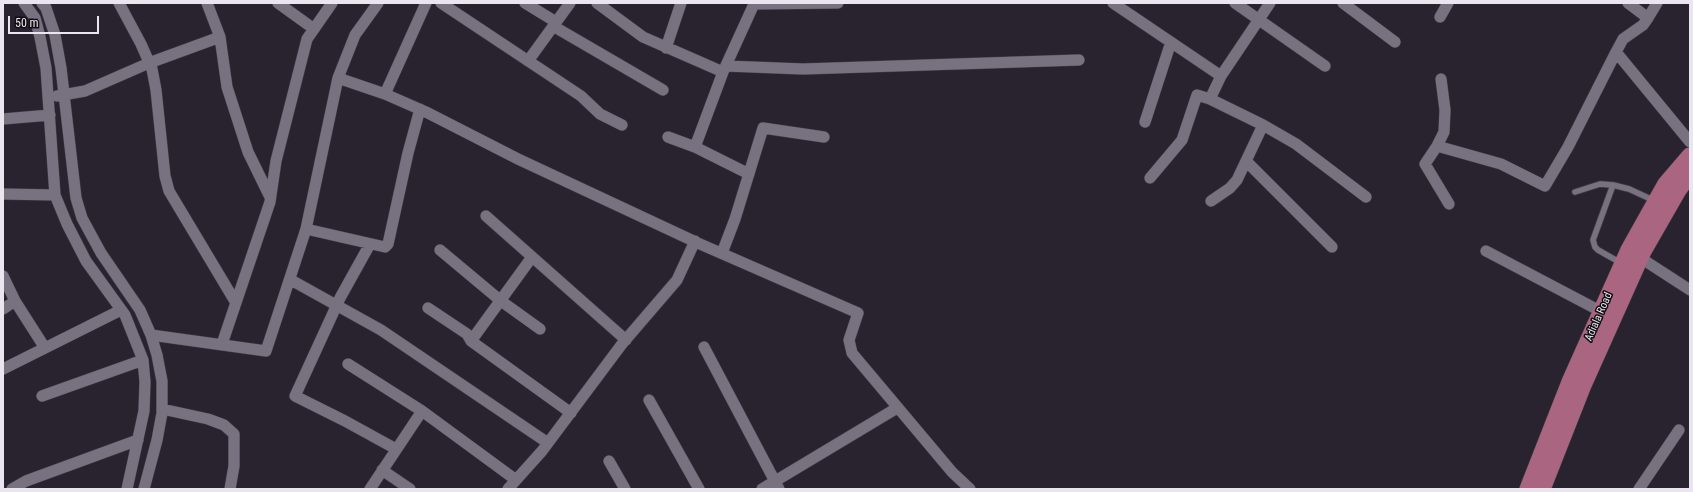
<!DOCTYPE html>
<html>
<head>
<meta charset="utf-8">
<style>
	body { margin:0 }
	#map { position:relative; width:1693px; height:492px; overflow:hidden; background:#28232f; font-family:"Roboto Condensed",sans-serif }
	canvas { display:block }
	.frame { position:absolute; inset:0; border:4px solid #eae6ef; pointer-events:none }
	.scale { position:absolute; left:8px; top:16px; width:91px; height:18px; box-sizing:border-box; border:2px solid #eae6ef; border-top:0; padding-left:5px; font-size:12px; line-height:14px; white-space:nowrap; color:#eae6ef; -webkit-text-stroke:3px #100d13; paint-order:stroke }
</style>
</head>
<body>
<div id="map">
<canvas width="1693" height="492"></canvas>
<div class="frame"></div>
<div class="scale">50 m</div>
</div>
<script>
const g = document.querySelector('canvas').getContext('2d');
g.lineJoin = 'round';
const poly = rows => new Path2D(rows.map(r => 'M' + r).join(''));
function trace(path, color, width, dash) { g.strokeStyle = color; g.lineWidth = width; g.lineCap = dash ? 'butt' : 'round'; g.setLineDash(dash || []); g.stroke(path); }
function write(font, color, halo, rows, align = 'center') {
  g.font = font + ' "Roboto Condensed",sans-serif'; g.lineWidth = 3; g.setLineDash([]); g.textBaseline = 'middle'; g.strokeStyle = halo; g.fillStyle = color; for (const [text, x, y, turn = 0] of rows) {
    g.save(); g.translate(x, y); g.rotate((+turn || 0) * Math.PI / 180); g.textAlign = isNaN(turn) ? turn : align; if (halo) g.strokeText(text, 0, 0); g.fillText(text, 0, 0); g.restore();
  }
}
const service = poly([
	[1613,185,1593,240,1595,247,1598,250,1621,263],
	[1575,192,1600,184,1613,185,1629,189,1655,201]
]);
const minor = poly([
	[24,3,35,18,40,37,46,68,55,195,67,224,86,261,125,315,143,360,145,382,144,411,127,489],
	[42,3,46,8,55,35,61,68,76,198,82,218,101,253,140,310,151,335,157,355,162,381,162,413,157,440,144,489],
	[119,3,141,44,152,69,156,90,165,176,169,191,236,303],
	[207,3,220,37,227,87,248,152,270,197],
	[278,3,314,29],
	[441,3,581,96,600,114,622,125],
	[525,3,556,22],
	[597,3,643,37,723,72],
	[1113,3,1221,76,1270,3],
	[1235,3,1325,66],
	[1343,3,1395,42],
	[1628,3,1648,18,1643,25,1623,39,1616,52,1690,142],
	[1440,17,1448,3],
	[1648,18,1657,3],
	[553,26,663,90],
	[666,48,681,3],
	[528,61,570,3],
	[726,66,803,69,1079,60],
	[1221,76,1210,99,1263,125,1296,144,1366,197],
	[338,78,385,94,426,112,518,159,700,244,858,313,849,340,852,353,952,472,970,489],
	[1441,79,1445,110,1444,132,1437,146,1425,164,1449,204],
	[385,94,426,3],
	[57,96,85,91,149,63,220,37],
	[3,119,50,115],
	[1145,122,1171,42],
	[668,137,695,147,749,174],
	[1437,146,1501,164,1545,186,1568,147,1616,52],
	[695,147,723,72,754,4,838,3],
	[1246,161,1332,247],
	[1150,178,1182,140,1197,95,1210,99],
	[3,194,55,195],
	[1211,201,1230,188,1237,180,1263,125],
	[486,216,626,340],
	[306,229,385,247,388,244,408,153,420,109],
	[370,244,340,298,295,396,345,421,396,449],
	[440,250,501,301,540,329],
	[1486,251,1602,312],
	[722,253,735,219,763,128,824,137],
	[1636,255,1690,290],
	[3,276,15,301,45,348],
	[291,280,381,330,548,443],
	[428,308,467,334,471,341,571,413],
	[3,309,15,301],
	[151,335,266,351,306,229,338,78,355,35,378,3],
	[471,341,532,257],
	[222,344,270,202,276,161,307,39,332,3],
	[704,347,779,489],
	[348,364,422,411,516,480],
	[3,369,121,310],
	[42,396,143,360],
	[649,400,699,489],
	[162,409,208,419,224,425,234,434,234,466,230,489],
	[609,461,625,489],
	[382,470,410,489],
	[12,489,26,481,138,440],
	[370,489,422,411],
	[508,489,542,451,622,344,677,280,695,241],
	[762,489,897,408],
	[1639,489,1679,430]
]);
const primary = poly([
	[1528,489,1570,382,1629,250,1666,184,1690,156],
	[1542,489,1583,385,1643,251,1678,190,1690,174]
]);
trace(service, '#45404b', 7);
trace(minor, '#45404b', 12);
trace(primary, '#45404b', 18);
trace(service, '#787280', 5.5);
trace(minor, '#787280', 11);
trace(primary, '#aa6680', 17);
write('11px', '#eae6ef', '#100d13', [
	["Adiala Road",1599,317,-66]
]);
</script>
</body>
</html>
